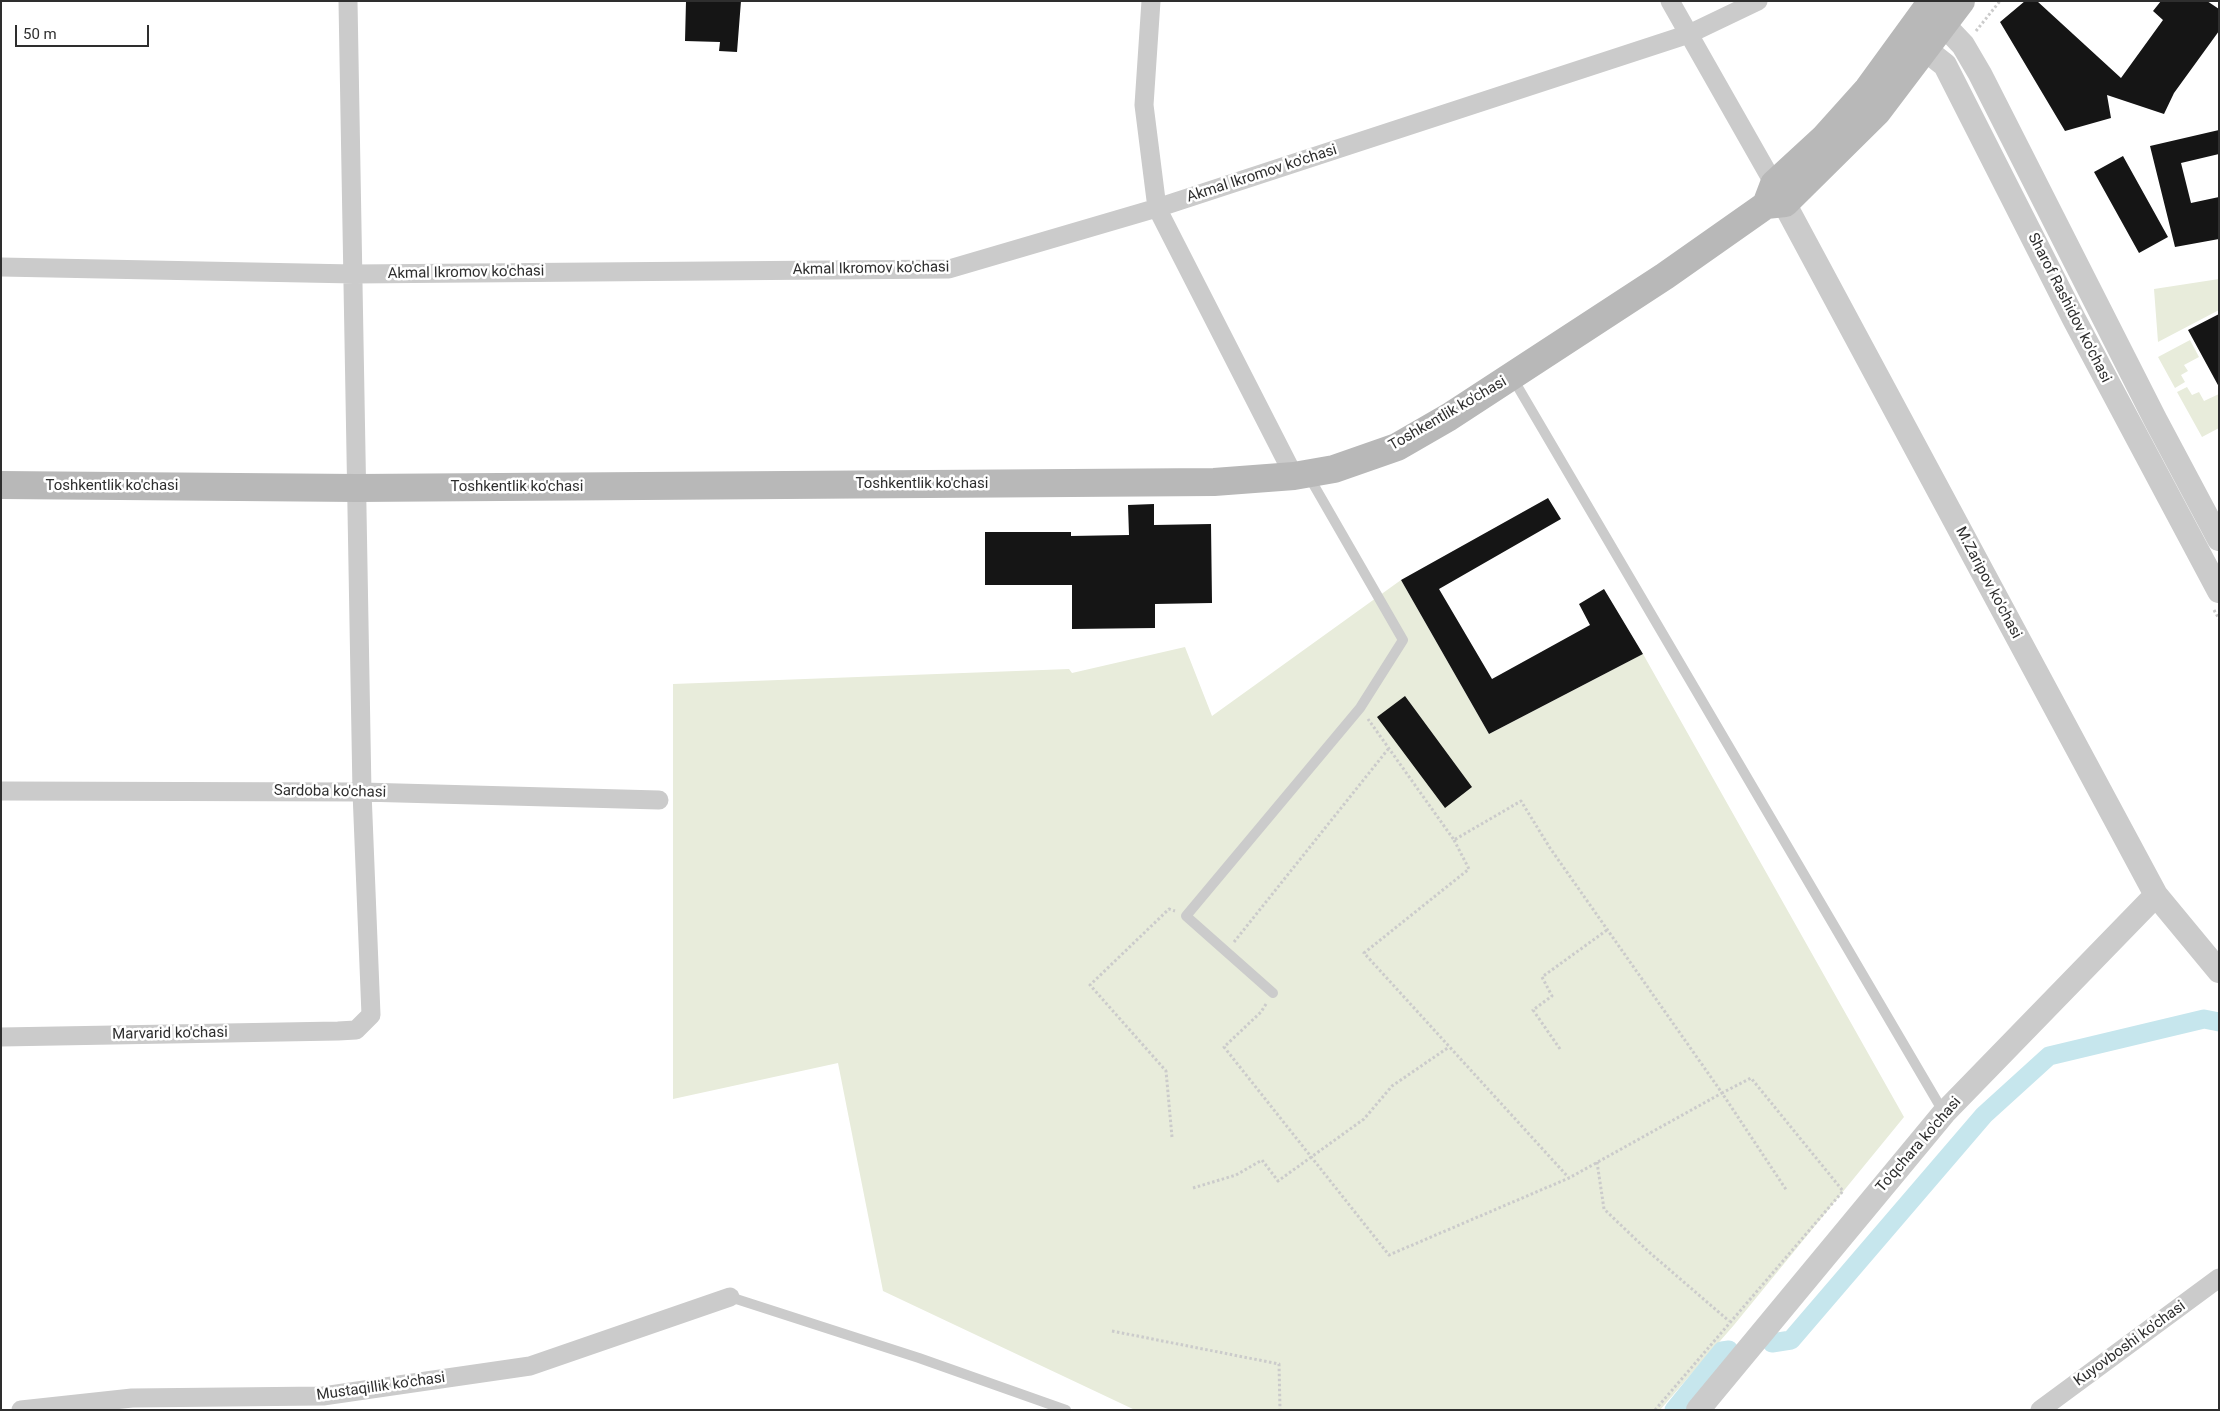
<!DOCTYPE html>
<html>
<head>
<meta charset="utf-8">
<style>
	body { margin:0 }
	#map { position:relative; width:2220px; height:1411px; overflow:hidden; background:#fff; font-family:Roboto,sans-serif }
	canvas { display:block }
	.frame { position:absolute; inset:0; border:2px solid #2e2e2e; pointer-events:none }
	.scale { position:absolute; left:15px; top:25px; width:134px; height:22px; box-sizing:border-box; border:2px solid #2e2e2e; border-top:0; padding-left:6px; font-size:15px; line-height:18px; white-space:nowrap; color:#2e2e2e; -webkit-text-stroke:4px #fff; paint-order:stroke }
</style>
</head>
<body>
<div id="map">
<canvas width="2220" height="1411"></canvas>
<div class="frame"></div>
<div class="scale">50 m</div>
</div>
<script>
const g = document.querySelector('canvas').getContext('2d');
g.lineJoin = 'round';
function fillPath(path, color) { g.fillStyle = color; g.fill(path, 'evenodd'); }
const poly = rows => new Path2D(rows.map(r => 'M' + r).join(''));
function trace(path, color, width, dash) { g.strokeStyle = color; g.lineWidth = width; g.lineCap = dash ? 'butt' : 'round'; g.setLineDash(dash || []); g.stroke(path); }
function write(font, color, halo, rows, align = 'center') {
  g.font = font + ' Roboto,sans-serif'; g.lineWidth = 5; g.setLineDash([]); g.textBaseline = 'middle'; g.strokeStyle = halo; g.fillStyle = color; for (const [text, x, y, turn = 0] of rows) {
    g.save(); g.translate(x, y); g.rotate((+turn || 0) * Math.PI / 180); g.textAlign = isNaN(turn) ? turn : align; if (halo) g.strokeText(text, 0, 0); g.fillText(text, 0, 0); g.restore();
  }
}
fillPath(poly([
	[2219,279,2219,310,2158,342,2154,289],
	[2190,340,2199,357,2184,365,2188,371,2181,375,2185,382,2175,388,2158,357],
	[2187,387,2192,395,2199,392,2204,401,2219,394,2219,428,2202,437,2177,392],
	[1401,580,1489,734,1643,654,1904,1117,1734,1325,1660,1410,1135,1410,883,1291,838,1063,673,1099,673,684,1069,669,1072,673,1185,647,1212,716]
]), '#e8ecdb');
trace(poly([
	[1772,1343,1791,1340,1984,1115,2049,1056,2204,1019,2219,1022],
	[1674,1410,1722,1351,1729,1350]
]), '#c6e6ed', 19);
fillPath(poly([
	[686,1,741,1,737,52,719,51,720,42,685,41],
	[2025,1,2037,1,2121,78,2163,20,2153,11,2161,1,2207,1,2219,9,2219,31,2174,93,2164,114,2107,95,2111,118,2065,131,2000,22],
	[2219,130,2219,154,2181,163,2191,203,2219,197,2219,239,2175,247,2150,146],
	[2123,156,2168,237,2139,253,2094,172],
	[2219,314,2219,387,2188,330],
	[1548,498,1561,519,1439,589,1492,679,1590,625,1579,604,1604,589,1643,654,1489,734,1401,580],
	[1154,504,1154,525,1211,524,1212,603,1155,604,1155,628,1072,629,1072,585,985,585,985,532,1071,532,1071,536,1129,535,1128,505],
	[1405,696,1472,787,1445,808,1377,717]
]), '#151515');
trace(poly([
	[1976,31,2000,1],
	[2214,610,2219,619],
	[1454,840,1469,869,1364,953,1569,1178],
	[1234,942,1389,748],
	[1266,1004,1261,1012,1224,1047,1389,1255,1569,1178,1722,1093,1550,848,1521,801,1454,840,1368,719],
	[1560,1049,1533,1010,1552,996,1542,977,1607,930],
	[1172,1137,1166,1071,1090,985,1169,909,1175,911],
	[1597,1162,1604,1209,1649,1252,1729,1321],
	[1193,1188,1236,1175,1262,1160,1278,1181,1364,1119,1392,1086,1449,1047],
	[1112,1331,1279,1364,1280,1410],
	[1655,1410,1843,1191,1751,1078,1722,1093,1787,1191]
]), '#cbcbcb', 3, [2.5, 2.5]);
trace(poly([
	[1512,377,1944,1113],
	[1273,993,1186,916,1360,708,1403,640,1308,475],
	[730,1297,919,1358,1066,1410]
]), '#cbcbcb', 10);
trace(poly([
	[1151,1,1144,105,1157,208,1294,476],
	[1670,1,1774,184],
	[1,267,354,274,949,269,1157,208,1689,34,1758,1],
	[1,791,362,792,659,800],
	[1,1037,338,1031,356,1030,371,1015,362,792,348,1],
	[21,1410,132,1398,323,1396,530,1366,730,1297],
	[2040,1410,2219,1278]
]), '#cbcbcb', 19);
trace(poly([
	[1929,13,1944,25,1963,45,1980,74,2155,419,2219,539],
	[1914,35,1926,50,1945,65,2074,319,2219,591],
	[1776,188,2156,895,2219,971],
	[1698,1410,1944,1113,2156,895]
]), '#cbcbcb', 24);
trace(poly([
	[1766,205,1774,184,1824,138,1868,89,1932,1],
	[1,485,357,488,1214,482,1294,476,1334,469,1397,447,1449,417,1665,276,1766,205,1785,203,1877,112,1961,1]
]), '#b8b8b8', 28);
write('15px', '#2e2e2e', '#fff', [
	["Akmal Ikromov ko'chasi",1262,174,-18],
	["Akmal Ikromov ko'chasi",871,269,-1],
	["Akmal Ikromov ko'chasi",466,273,-1],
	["Sharof Rashidov ko'chasi",2069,308,63],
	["Toshkentlik ko'chasi",1448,414,-30],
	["Toshkentlik ko'chasi",922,484],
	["Toshkentlik ko'chasi",112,486],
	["Toshkentlik ko'chasi",517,487],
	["M.Zaripov ko'chasi",1988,583,62],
	["Sardoba ko'chasi",330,792,1],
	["Marvarid ko'chasi",170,1034,-1],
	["To'qchara ko'chasi",1919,1145,-49],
	["Kuyovboshi ko'chasi",2130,1344,-36],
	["Mustaqillik ko'chasi",381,1387,-8]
]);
</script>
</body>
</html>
